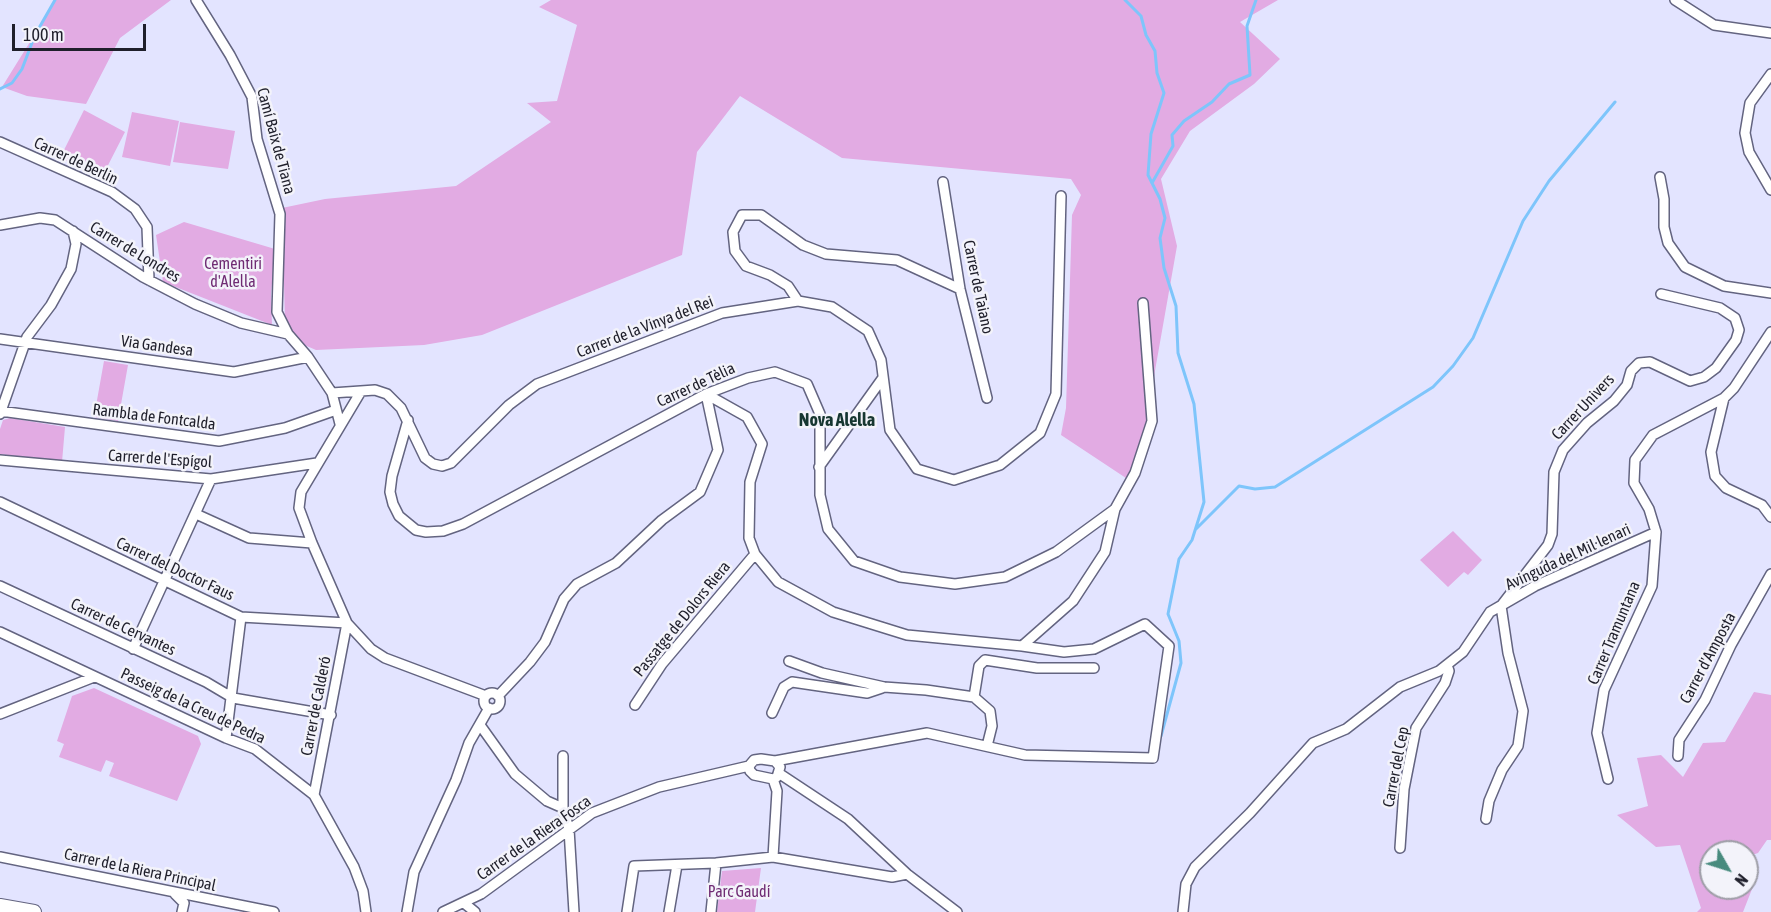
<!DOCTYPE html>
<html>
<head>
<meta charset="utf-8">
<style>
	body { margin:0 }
	#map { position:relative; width:1771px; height:912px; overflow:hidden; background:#e3e4ff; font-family:"Asap Condensed",sans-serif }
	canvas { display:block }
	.north { position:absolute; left:1699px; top:840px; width:60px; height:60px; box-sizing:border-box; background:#f3f3fa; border:2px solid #9e9ea7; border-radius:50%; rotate:129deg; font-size:16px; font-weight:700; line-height:24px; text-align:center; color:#1f1f2b }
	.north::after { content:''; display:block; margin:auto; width:21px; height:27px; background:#488b7e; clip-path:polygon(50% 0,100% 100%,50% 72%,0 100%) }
	.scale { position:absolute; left:12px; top:24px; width:134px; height:27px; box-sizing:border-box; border:3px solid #1f1f2b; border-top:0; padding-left:8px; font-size:18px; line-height:21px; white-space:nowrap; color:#1f1f2b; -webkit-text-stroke:4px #f3f3fa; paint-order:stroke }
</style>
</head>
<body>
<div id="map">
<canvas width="1771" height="912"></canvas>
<div class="north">N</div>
<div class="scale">100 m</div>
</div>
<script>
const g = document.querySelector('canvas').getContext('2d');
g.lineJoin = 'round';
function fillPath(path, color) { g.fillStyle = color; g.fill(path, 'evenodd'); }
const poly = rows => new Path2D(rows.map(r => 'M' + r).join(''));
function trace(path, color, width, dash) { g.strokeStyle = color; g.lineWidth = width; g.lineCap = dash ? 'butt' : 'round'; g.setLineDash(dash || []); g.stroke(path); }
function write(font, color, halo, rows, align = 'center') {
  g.font = font + ' "Asap Condensed",sans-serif'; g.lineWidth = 5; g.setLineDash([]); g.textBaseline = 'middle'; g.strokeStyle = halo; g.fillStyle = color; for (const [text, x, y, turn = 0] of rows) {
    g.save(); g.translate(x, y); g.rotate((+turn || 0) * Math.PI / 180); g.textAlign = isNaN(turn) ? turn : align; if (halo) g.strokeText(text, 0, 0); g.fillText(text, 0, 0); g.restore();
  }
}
fillPath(poly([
	[56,0,171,0,120,38,86,104,27,96,2,87],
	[551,0,1278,0,1240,22,1280,59,1254,84,1190,131,1161,179,1177,246,1135,484,1061,435,1066,408,1072,215,1081,195,1071,179,842,158,740,96,697,152,682,255,482,335,424,345,316,350,302,344,285,322,282,208,325,199,456,186,551,122,527,103,557,101,577,25,539,7],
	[84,110,125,132,102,177,60,158],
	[132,112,179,121,170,166,122,157],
	[180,122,235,131,228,169,173,162],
	[184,222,275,249,271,294,272,325,163,282,156,235],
	[104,361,128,365,118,421,94,417],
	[10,418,65,427,62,462,0,454,0,429,3,420],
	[1453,531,1482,560,1468,575,1464,572,1448,587,1420,560],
	[94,688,198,736,201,744,177,801,109,776,114,763,106,760,101,772,59,757,64,744,57,741,72,696],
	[1754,692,1771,695,1771,840,1767,840,1758,853,1747,857,1747,852,1711,852,1711,888,1747,888,1747,880,1754,884,1743,912,1697,912,1701,908,1680,845,1656,847,1617,815,1648,806,1637,758,1661,755,1683,777,1703,743,1725,742],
	[761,868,755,912,717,912,722,871]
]), '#e2abe3');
trace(poly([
	[1125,0,1141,16,1146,35,1155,51,1157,73,1164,93,1151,134,1148,175,1160,199,1165,218,1160,238,1164,268,1176,306,1178,353,1194,404,1204,502,1192,540,1179,559,1168,614,1179,641,1181,663,1161,736],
	[0,89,12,83,22,69,35,35,55,0],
	[1152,183,1173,146,1172,135,1184,121,1212,102,1229,84,1250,75,1247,26,1256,0],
	[1196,529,1239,486,1255,489,1275,487,1433,387,1453,366,1473,338,1523,221,1549,181,1615,102]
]), '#7ec5fb', 3);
const minor = poly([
	[196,0,230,55,252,97,257,139,280,214,277,312,288,334,308,357,332,393,340,424],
	[1675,0,1714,25,1771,33],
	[1771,74,1750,103,1745,133,1749,152,1771,190],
	[0,142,112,192,135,209,147,227,149,280],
	[1660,177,1664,199,1664,227,1668,243,1685,267,1724,286,1771,293],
	[943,182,960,289,987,398],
	[0,225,40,218,55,220,143,277,195,304,241,323,288,334],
	[798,301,788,286,770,275,746,266,735,251,733,232,742,215,761,215,803,245,826,254,897,260,960,289],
	[0,339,234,372,308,357],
	[332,393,375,390,387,394,401,408,425,458,433,464,442,466,451,463,509,405,537,384,722,313,798,301,832,307,868,331,881,360,890,430,917,469,954,480,1000,465,1040,433,1056,394,1061,196],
	[360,393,301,492,299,508,312,543,347,623,371,649,385,658,486,696],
	[1724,398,1711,452,1715,476,1726,488,1762,505,1771,517],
	[0,411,219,441,285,428,336,410],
	[0,414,27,337,51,305,71,269,76,244,73,231],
	[408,420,392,476,390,492,393,504,399,516,416,530,426,532,443,531,463,524,706,394,748,378,775,372,807,384,820,414,820,495,828,529,854,561,900,577,955,584,1005,577,1056,552,1115,509,1135,473,1152,421,1143,303],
	[0,460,211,479,317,463],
	[819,467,882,379],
	[0,502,241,617,347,623],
	[196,514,249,538,312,543],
	[0,586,206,682,233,698,331,715],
	[0,632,226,738,255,749,314,795,354,867,363,891,366,912],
	[133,649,211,479],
	[789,661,822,673,884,687,926,690,974,697,979,666,985,660,1037,668,1094,668],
	'484 701a8 8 0 1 1 16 0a8 8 0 1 1-16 0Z',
	[498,696,530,662,545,642,564,599,577,584,616,563,662,520,700,492,718,450,706,394,747,417,762,444,750,482,749,538,755,554,778,582,833,612,907,635,1022,646,1073,601,1105,552,1115,509],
	[974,697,990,711,992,726,987,746],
	[635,705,662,664,755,554],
	[772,713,784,687,792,682,867,693,882,688],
	[0,714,94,677],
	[480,725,515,774,547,801,563,808,569,829,574,912],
	[226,738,241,617],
	[1678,756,1679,740,1705,700,1731,645,1771,574],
	[761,759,775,761,780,767,777,777,773,779,754,775,750,771,749,766,754,760,761,759],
	[775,761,927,733,1025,755,1153,758,1169,646,1145,624,1094,649,1064,652,1022,646],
	[780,774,848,819,907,874,957,912],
	[773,779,777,791,773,857],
	[1608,779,1597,733,1604,690,1652,586,1656,532],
	[314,795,347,623],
	[563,808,563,756],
	[1486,819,1489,801,1502,770,1518,746,1523,711,1508,653,1501,606,1548,545,1552,534,1554,472,1563,450,1587,423,1614,401,1627,385,1631,371,1639,363,1650,362,1690,381,1704,377,1716,368,1736,340,1739,330,1735,318,1720,308,1661,294],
	[1400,848,1404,789,1416,728,1445,683,1449,671,1447,665],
	[0,857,274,912],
	[175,894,184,903,182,912],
	[464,903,475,912],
	[407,912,414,872,456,780,469,743,489,708],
	[443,912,481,894,592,813,659,787,749,766],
	[627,912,634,866,716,863,773,857,892,877,907,874],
	[669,912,677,865],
	[711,912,716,863],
	[1183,912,1186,884,1195,867,1250,813,1313,743,1346,729,1400,687,1439,671,1463,652,1490,612,1535,586,1656,532,1649,509,1634,483,1635,460,1653,435,1724,398,1734,388,1771,332]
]);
const secondary = poly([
	[0,906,34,912]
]);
trace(minor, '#636480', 12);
trace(secondary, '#636480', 16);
trace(minor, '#fff', 9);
trace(secondary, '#fff', 14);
write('16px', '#1f1f2b', '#f3f3fa', [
	["Camí Baix de Tiana",276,141,75],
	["Carrer de Berlin",76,161,25],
	["Carrer de Londres",135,252,31],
	["Carrer de Taiano",978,287,78],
	["Carrer de la Vinya del Rei",645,327,-21],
	["Via Gandesa",157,346,8],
	["Carrer de Tèlia",696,385,-25],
	["Carrer Univers",1583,407,-47],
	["Rambla de Fontcalda",154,417,7],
	["Carrer de l'Espígol",160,459,4],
	["Avinguda del Mil·lenari",1568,557,-25],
	["Carrer del Doctor Faus",175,569,25],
	["Passatge de Dolors Riera",682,619,-51],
	["Carrer de Cervantes",123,627,25],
	["Carrer Tramuntana",1614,633,-67],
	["Carrer d'Amposta",1708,658,-62],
	["Passeig de la Creu de Pedra",193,706,25],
	["Carrer de Calderó",316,706,-79],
	["Carrer del Cep",1396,767,-79],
	["Carrer de la Riera Fosca",534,838,-35],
	["Carrer de la Riera Principal",140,870,12]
]);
write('16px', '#6f2b73', '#f3f3fa', [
	["Cementiri",233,264],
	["d'Alella",233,282],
	["Parc Gaudí",739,892]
]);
write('bold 18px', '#173731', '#f3f3fa', [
	["Nova Alella",837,420]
]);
</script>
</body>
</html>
